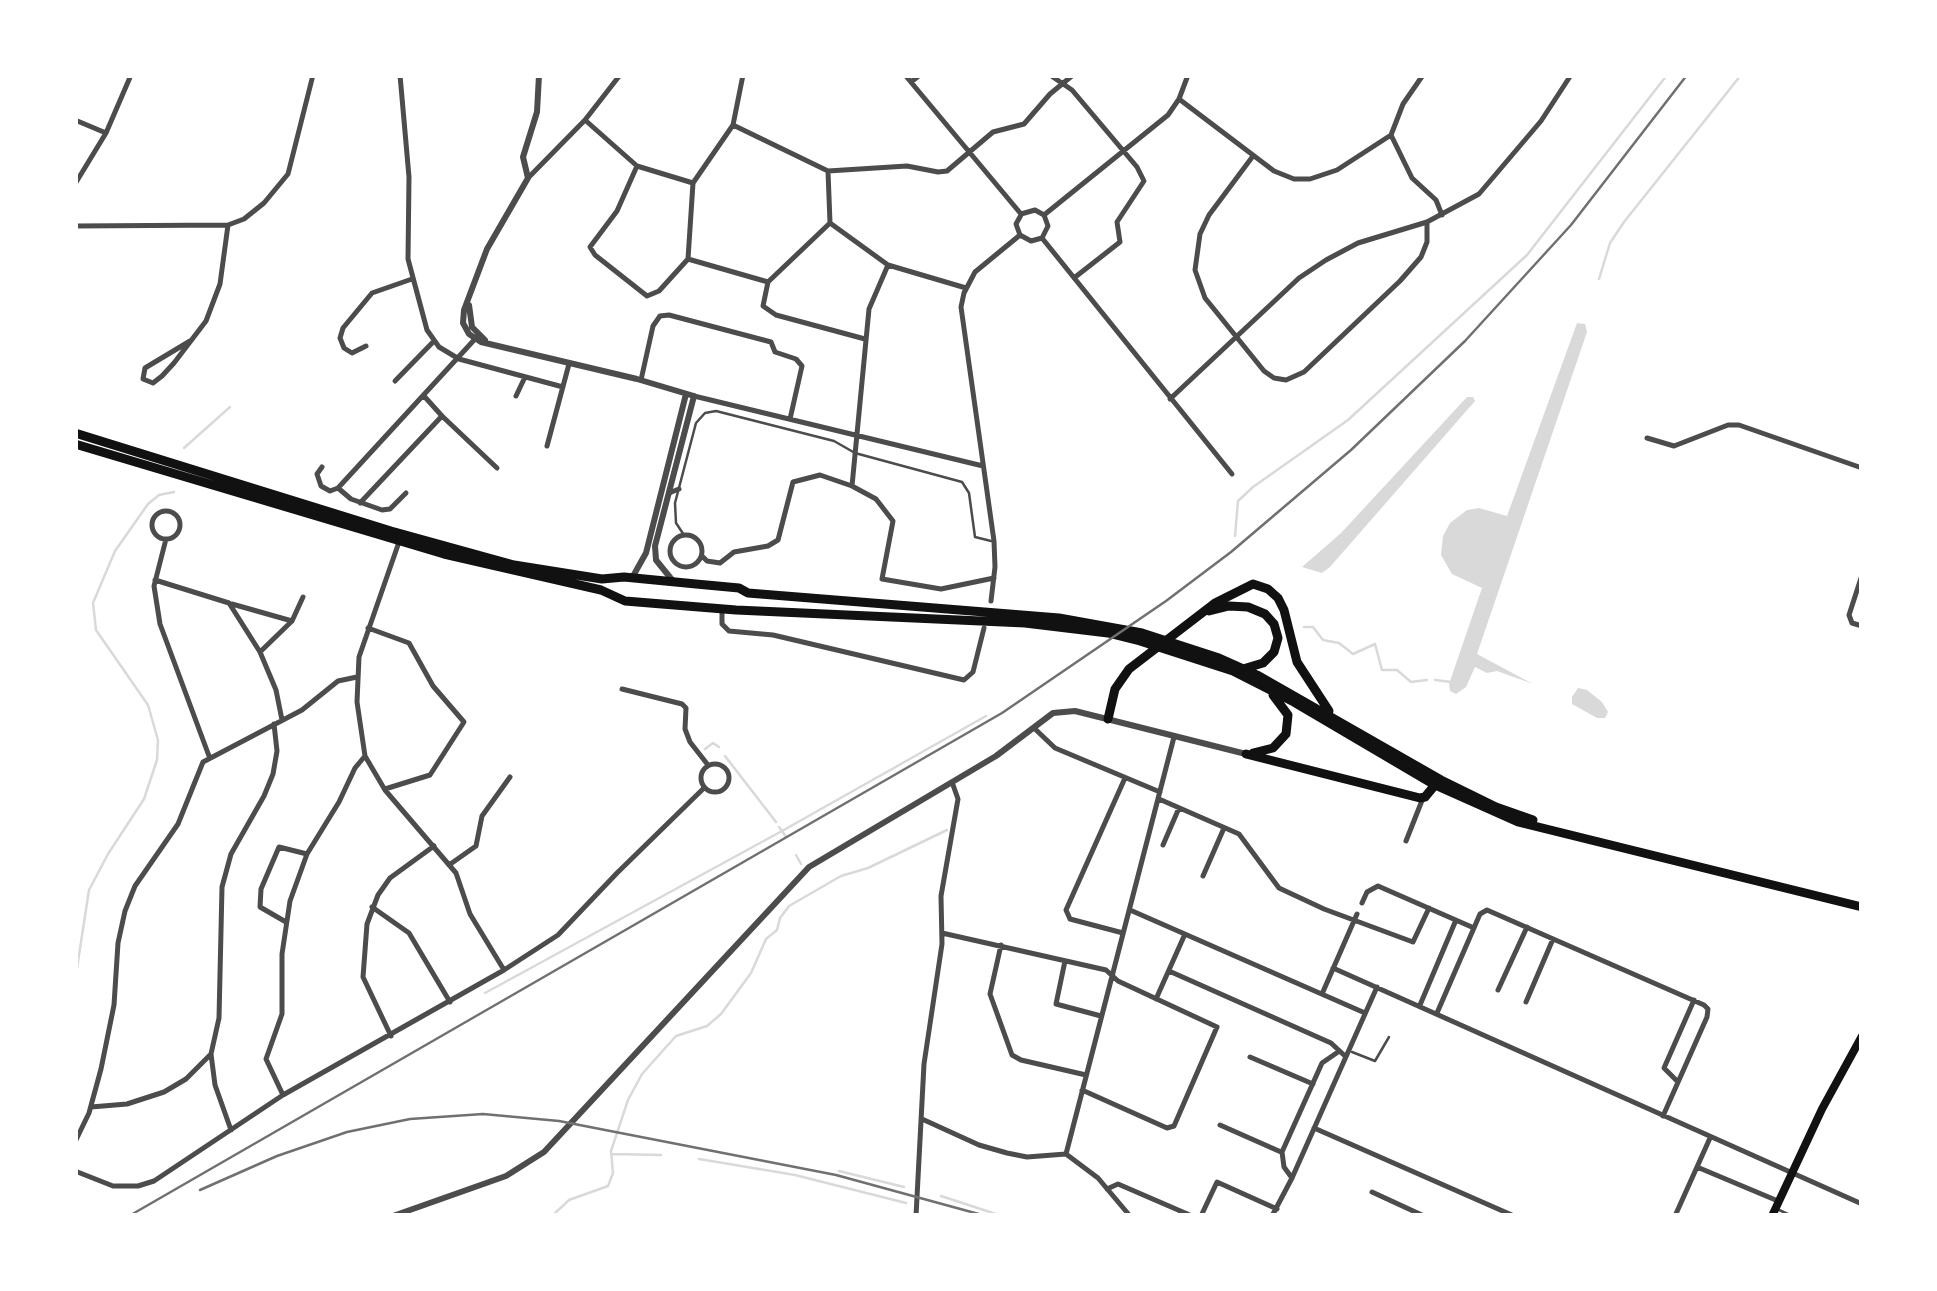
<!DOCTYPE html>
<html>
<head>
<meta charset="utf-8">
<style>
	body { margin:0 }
	#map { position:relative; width:1937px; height:1291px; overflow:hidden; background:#fff; font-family:Literata,serif }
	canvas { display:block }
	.frame { position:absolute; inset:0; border:78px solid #fff; pointer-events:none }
</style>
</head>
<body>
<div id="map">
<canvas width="1937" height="1291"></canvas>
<div class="frame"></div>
</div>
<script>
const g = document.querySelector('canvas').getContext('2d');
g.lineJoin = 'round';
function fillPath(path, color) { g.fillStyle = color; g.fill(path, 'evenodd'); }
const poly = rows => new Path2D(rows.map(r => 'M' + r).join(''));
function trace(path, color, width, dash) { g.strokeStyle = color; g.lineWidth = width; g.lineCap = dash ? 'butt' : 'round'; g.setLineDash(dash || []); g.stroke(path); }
fillPath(poly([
	[1577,323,1585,324,1587,332,1477,654,1533,684,1497,671,1487,673,1475,667,1466,687,1456,694,1450,691,1449,684,1482,588,1452,574,1441,555,1443,536,1450,523,1467,510,1479,508,1507,516],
	[1467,397,1473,397,1475,401,1330,567,1322,573,1302,567,1341,533],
	[1578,688,1587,690,1602,702,1608,712,1605,718,1597,718,1572,704,1572,697]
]), '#d9d9d9');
trace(poly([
	[1599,279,1610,243,1624,222,1741,75],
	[184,448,230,407],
	[1235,536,1238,501,1253,487,1348,420,1527,255,1667,75],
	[1304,627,1313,627,1323,640,1339,643,1353,654,1375,644,1382,670,1397,670,1411,682,1427,680],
	[1435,680,1451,682],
	[705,749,713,743,719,747],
	[725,756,776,822],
	[786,837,782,831,986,716],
	[796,855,801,864],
	[75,981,89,890,108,854,144,799,157,760,158,740,148,705,96,630,93,603,115,551,148,504,159,495,174,492],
	[485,993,782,831,779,827],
	[612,1154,661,1155],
	[699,1159,795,1175,906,1203],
	[839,1171,904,1187],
	[941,1196,1002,1216],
	[552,1216,569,1200,608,1186,613,1173,611,1151,628,1100,642,1074,676,1036,707,1026,721,1014,751,973,766,939,777,930,780,918,789,906,841,876,868,868,947,830]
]), '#d9d9d9', 2.5);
trace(poly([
	[684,535,676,523,675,503,696,423,705,413,716,411,834,441,855,453,962,482,969,493,975,537,991,541],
	[1352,1052,1375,1061,1389,1037],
	[1777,1209,1792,1216]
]), '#4c4c4c', 2.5);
trace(poly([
	[400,75,409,177,408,259,427,330,439,347,459,359,563,387],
	[905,75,1021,214],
	[1050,75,1072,90,1137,167,1144,181,1117,222,1120,242,1074,278],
	[1423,75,1403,104,1391,135,1412,178,1436,200,1442,215],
	[911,82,920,75],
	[1179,99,1274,171,1294,179,1310,179,1337,170,1391,135],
	[75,120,106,133],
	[585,120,637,166,693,183,733,125,743,75],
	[733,125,828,171],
	[1253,156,1209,215,1200,234,1195,270,1205,298,1264,371,1274,378,1286,380,1304,372,1400,281,1421,257,1427,242,1427,222],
	[637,166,617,211,590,247,595,255,647,296,659,291,688,259,693,183],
	[529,177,585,120,620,75],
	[75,184,106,133,131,75],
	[1021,214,1035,210,1044,215],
	[1044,215,1168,115,1179,99,1188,75],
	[830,223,768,282,763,306,776,315,865,339],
	[75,226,228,225,244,219,264,203,288,174,313,75],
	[1020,235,1031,241,1042,238,1048,226,1044,215],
	[1020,235,1016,224,1021,215],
	[1042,238,1232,474],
	[688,259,768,282],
	[966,288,888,265,830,223,828,171,907,166,938,172,947,171,993,132,1024,124,1050,94,1073,75],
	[190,341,145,368,143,379,153,383,162,376,174,363,206,321,220,284,228,225],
	[366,346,352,353,344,348,340,338,343,328,372,293,412,279],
	[641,380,653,326,660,316,669,315,771,342,775,352,796,359,802,366,790,419],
	[395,381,434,341],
	[516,396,525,377],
	[694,396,983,466],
	[1170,399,1299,278,1326,260,1358,243,1427,222,1479,194,1541,121,1571,75],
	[442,416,497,468],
	[1647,438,1674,446,1728,425,1739,425,1862,468],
	[547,446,569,364],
	[322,467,317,474,321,486,330,491,338,488],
	[852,486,876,499,893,521,882,579,941,589,994,578],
	[406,493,390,509,382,510,351,499,338,488,475,339],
	[669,493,679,489],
	[360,503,442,416,424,396],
	'152 525a14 14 0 1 1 28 0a14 14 0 1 1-28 0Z',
	'670 551a16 16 0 1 1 32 0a16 16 0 1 1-32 0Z',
	[166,539,154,586,160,624,209,756],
	[702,556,707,561,720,563,734,552,768,546,778,540,793,482,820,475,852,486,869,309,888,265],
	[1862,575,1849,615,1852,623,1862,626],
	[155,580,229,603,260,652,276,690,282,720],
	[991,601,995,567,994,541,961,307,964,293,975,272,1020,235],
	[232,604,292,621],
	[722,609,722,624,729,631,773,635,964,680,973,672,984,628],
	[368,628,409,643,433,686,464,722,430,775,385,789],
	[260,652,292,621,303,597],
	[622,689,682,704,686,708,685,729,690,742,708,765],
	[1034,728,1055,748,1160,792],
	'701 778a14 14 0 1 1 28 0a14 14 0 1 1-28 0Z',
	[1159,799,1239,834,1279,888,1324,909,1413,942,1429,908],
	[1406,841,1423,798],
	[1163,845,1179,808],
	[449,865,476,846,482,816,510,777],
	[1203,876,1224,828],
	[1362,903,1367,892,1378,886,1474,928],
	[372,907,409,933,450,1002],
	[1130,910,1365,1013],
	[286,922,260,907,261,889,279,847,307,854],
	[942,933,1106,970,1118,981,1217,1027,1174,1126,1167,1128,1082,1090],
	[1123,933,1070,919,1066,910,1125,778],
	[1001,945,990,994,1012,1055,1021,1060,1086,1075],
	[1065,961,1056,1004,1101,1016],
	[1333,968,1862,1204],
	[504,970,558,935,617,873,704,788],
	[1169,971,1331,1043,1345,1056],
	[1498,990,1527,927],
	[1322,994,1357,914],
	[1156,999,1185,934],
	[1526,1002,1553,939],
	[1420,1005,1456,920],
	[1437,1013,1480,914,1487,910,1704,1005,1708,1009,1707,1017,1663,1116],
	[391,1036,363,977,367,924,378,895,390,878,434,846],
	[1250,1057,1313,1084],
	[1678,1082,1664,1068,1694,1000],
	[283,1095,266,1059,282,1014,282,954,290,901,307,854,339,802,355,768,365,756],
	[91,1107,127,1104,164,1092,186,1079,211,1054],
	[922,1119,979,1145,1007,1153,1027,1157,1066,1154,1098,1178,1130,1216],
	[1220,1125,1281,1152],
	[1314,1128,1514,1216],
	[231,1130,215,1085,211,1054,219,1018,222,887,231,854,264,796,273,774,277,751,274,724],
	[75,1142,89,1113,101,1069,114,1005,118,943,125,911,135,886,178,824,203,762,302,710,338,681,357,677],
	[1066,1154,1174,737],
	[1697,1167,1778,1201],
	[75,1171,113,1186,138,1186,154,1181,283,1095,504,970,470,914,456,873,385,790,365,756,357,702,359,657,399,542],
	[1292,1178,1284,1167,1282,1152,1322,1063,1338,1052],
	[1107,1189,1118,1184,1192,1216],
	[1372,1192,1424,1216],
	[916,1216,924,1064,942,944,941,896,958,799,952,782],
	[1201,1216,1217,1182,1277,1209],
	[1272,1216,1292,1178,1377,987],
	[1675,1216,1710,1138]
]), '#4c4c4c', 5);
trace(poly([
	[539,75,537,112,523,157,528,178,487,249,464,310,463,323,469,334,481,342,637,379,694,396,655,546,656,560,673,581],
	[469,305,472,327,485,340],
	[632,578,646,553,686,394],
	[393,1216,506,1176,544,1152,809,867,996,756,1053,713,1075,711,1246,754]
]), '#4c4c4c', 6);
trace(poly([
	[1772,1216,1822,1109,1862,1036]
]), '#111', 8);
trace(poly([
	[75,433,391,531,514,565,602,579,624,577,696,584,739,588,748,593,1059,618,1142,633,1219,658,1257,675,1441,780,1496,807,1533,820],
	[75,444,444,554,601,590,625,601,736,610,1025,623,1108,633,1140,641,1233,671,1294,702,1435,785,1518,822,1862,907],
	[1209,611,1229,606,1248,607,1265,614,1274,624,1278,638,1274,652,1263,663,1243,669],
	[1108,719,1115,689,1129,669,1215,603,1253,584,1268,589,1278,598,1284,610,1297,662,1329,711],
	[1253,753,1273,748,1286,734,1288,715,1273,695],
	[1246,754,1420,798,1425,797,1435,785]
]), '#111', 9);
trace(poly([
	[200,1190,277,1156,347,1132,410,1119,483,1114,559,1121,836,1175,986,1216],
	[129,1216,1002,713,1166,601,1231,552,1351,450,1465,341,1571,225,1687,75]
]), '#707070', 2.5);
</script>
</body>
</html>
